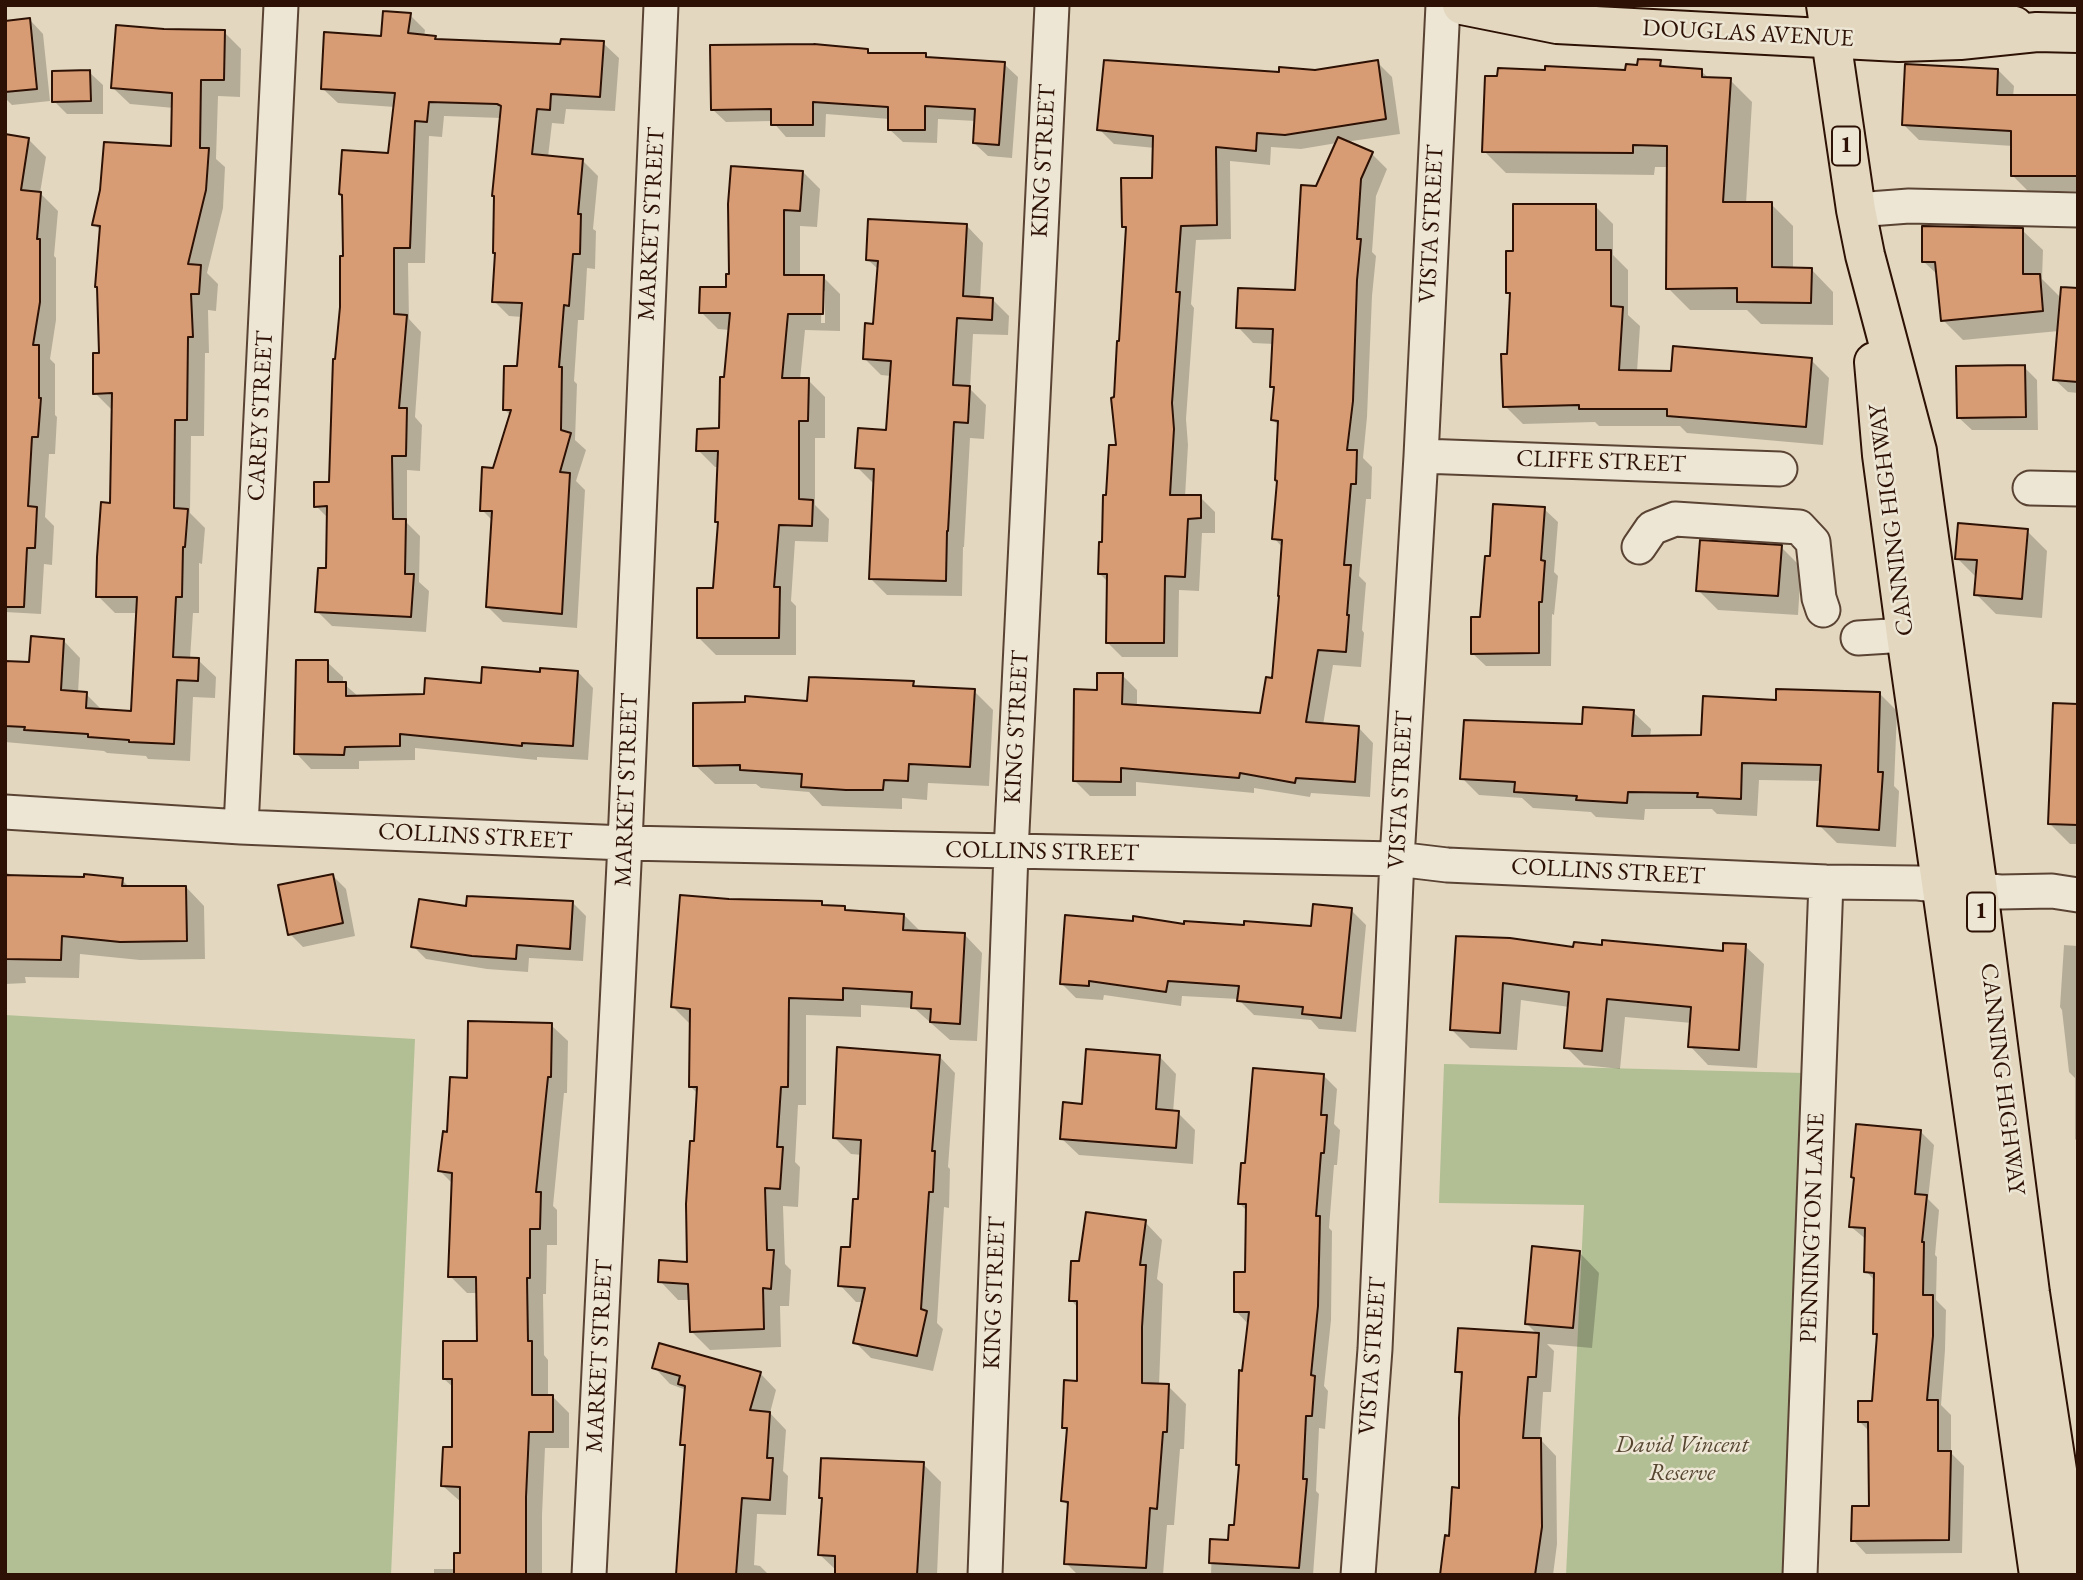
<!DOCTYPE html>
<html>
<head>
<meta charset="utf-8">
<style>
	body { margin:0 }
	#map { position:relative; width:2083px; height:1580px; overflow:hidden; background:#e3d8bf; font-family:"EB Garamond",serif }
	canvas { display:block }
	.frame { position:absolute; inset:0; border:7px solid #2d1104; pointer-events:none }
</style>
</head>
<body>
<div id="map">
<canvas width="2083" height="1580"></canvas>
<div class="frame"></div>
</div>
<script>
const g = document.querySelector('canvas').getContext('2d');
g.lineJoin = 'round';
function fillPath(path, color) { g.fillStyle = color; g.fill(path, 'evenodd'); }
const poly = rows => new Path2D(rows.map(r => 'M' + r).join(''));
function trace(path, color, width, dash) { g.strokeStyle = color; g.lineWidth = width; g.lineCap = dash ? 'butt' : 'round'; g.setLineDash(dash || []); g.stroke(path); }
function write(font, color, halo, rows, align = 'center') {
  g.font = font + ' "EB Garamond",serif'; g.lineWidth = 5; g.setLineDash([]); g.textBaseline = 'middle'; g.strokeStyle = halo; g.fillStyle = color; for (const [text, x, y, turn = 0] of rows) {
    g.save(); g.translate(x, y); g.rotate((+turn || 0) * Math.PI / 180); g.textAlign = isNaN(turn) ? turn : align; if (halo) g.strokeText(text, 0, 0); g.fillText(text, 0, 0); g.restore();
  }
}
fillPath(poly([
	[5,1015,415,1039,391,1575,5,1575],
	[1444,1064,1806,1073,1788,1575,1566,1575,1584,1205,1439,1203]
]), '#b2bf94');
fillPath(poly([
	[410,15,425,30,424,37,435,38,438,41,562,46,603,43,619,58,615,111,566,109,564,124,552,123,548,157,583,161,598,176,593,229,596,231,595,269,587,268,584,320,578,320,574,381,577,384,575,440,586,450,576,481,585,490,577,628,503,622,488,607,494,522,482,510,511,416,505,410,519,368,522,317,509,316,494,301,501,118,444,116,442,137,429,136,425,263,408,263,409,319,421,332,415,417,422,425,420,471,407,470,407,523,420,536,419,582,429,591,426,632,332,626,317,611,327,570,328,518,316,506,330,483,344,258,390,155,395,107,338,103,322,88],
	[30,20,43,34,50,101,12,105,5,98,5,23],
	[224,32,241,49,240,97,218,96,216,159,225,167,223,208,207,273,218,284,216,311,208,310,209,353,205,353,204,436,191,436,190,513,205,528,202,564,199,563,199,613,193,613,190,659,198,660,216,677,215,698,193,697,190,761,148,759,146,756,107,753,104,751,5,742,5,662,31,664,63,640,80,658,78,693,86,694,103,711,133,713,138,613,115,613,98,596,112,505,113,411,95,393,100,355,102,232,94,224,173,148,174,108,130,104,112,87],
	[867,51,871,54,925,54,930,59,1004,64,1018,77,1012,158,988,156,974,143,976,121,938,119,937,143,903,142,889,129,889,119,826,114,825,137,786,137,772,121,726,122,712,109],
	[1377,62,1392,77,1400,134,1345,142,1372,154,1387,169,1376,196,1372,252,1376,256,1372,296,1367,417,1363,458,1372,467,1371,499,1366,499,1359,576,1366,583,1362,630,1364,633,1361,667,1333,665,1323,725,1358,727,1373,743,1370,797,1311,793,1310,797,1254,788,1254,793,1136,782,1136,796,1090,796,1074,780,1098,691,1122,675,1137,690,1137,707,1262,715,1274,680,1283,548,1274,538,1279,482,1280,427,1273,420,1275,390,1272,386,1274,344,1253,343,1238,327,1297,292,1317,187,1337,143,1301,149,1271,147,1270,165,1230,161,1231,239,1196,240,1191,304,1194,308,1186,419,1188,445,1185,497,1200,497,1215,512,1215,533,1202,533,1199,591,1179,590,1178,657,1122,657,1107,642,1108,582,1099,573,1104,544,1107,497,1118,447,1115,399,1128,230,1124,226,1154,179,1155,148,1114,144,1099,129,1280,74,1316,72],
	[1660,62,1666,68,1701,71,1710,79,1730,80,1752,102,1746,204,1771,204,1793,226,1793,269,1811,269,1833,292,1833,325,1761,324,1747,310,1690,310,1668,288,1668,167,1655,167,1654,175,1506,173,1484,151,1627,72],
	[1998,70,2014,86,2013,97,2078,97,2078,191,2028,191,2012,175,2013,146,1919,140,1903,124],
	[89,72,103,85,103,114,67,114,54,101],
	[5,136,28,139,46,157,40,193,58,211,54,256,56,258,56,320,50,359,55,364,55,415,57,417,55,454,49,454,45,517,54,526,52,565,44,564,41,614,5,612],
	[803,172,820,189,817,227,800,226,800,277,823,277,840,294,840,331,805,330,800,380,808,380,825,397,825,438,815,438,815,505,829,519,828,542,795,541,791,601,796,606,796,655,716,655,699,638,715,589,720,524,717,521,719,467,715,467,698,450,721,430,730,330,718,329,701,312,727,289,731,276],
	[822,291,825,291,825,323,821,323],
	[1595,206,1613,224,1613,255,1628,270,1628,315,1640,326,1637,372,1673,372,1811,360,1829,378,1823,445,1687,433,1680,426,1599,426,1595,422,1523,424,1505,406,1512,296,1508,292,1514,253],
	[967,226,983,243,980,299,992,299,1009,316,1008,335,973,334,970,389,986,405,984,439,970,438,964,547,963,547,962,596,887,595,870,578,875,485,857,467,888,432,891,376,881,375,865,359,875,326,879,270,867,259],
	[2022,230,2043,250,2042,279,2059,296,2060,302,2078,303,2078,393,2068,392,2054,379,2059,331,1963,340,1943,320,1939,276,1923,261],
	[2024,367,2037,380,2038,430,1972,430,1958,417],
	[1544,509,1558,522,1554,572,1558,576,1554,615,1552,614,1551,666,1486,666,1472,653,1482,618,1491,558],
	[2027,531,2047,551,2042,618,1996,614,1976,594,1977,578,1957,558],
	[1781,547,1801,567,1798,615,1718,610,1698,590],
	[327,662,343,677,343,683,359,697,425,696,541,674,578,672,593,688,588,760,537,757,537,760,415,748,415,760,359,761,359,769,311,769,296,753],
	[913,683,918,688,974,691,993,710,989,786,928,783,927,800,902,798,902,809,822,806,809,792,761,788,756,784,715,784,695,765,809,703],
	[1879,693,1897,711,1894,786,1899,791,1896,847,1837,843,1819,825,1822,781,1759,780,1757,816,1717,814,1712,809,1645,809,1644,820,1596,817,1591,812,1533,808,1522,798,1479,795,1462,778,1583,726,1633,712,1651,729,1650,737,1702,737,1778,701],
	[2078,705,2078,844,2070,844,2050,824],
	[5,871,13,877,122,880,130,888,186,887,204,906,205,959,140,960,80,954,79,978,25,977,26,983,5,984],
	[333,876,346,889,355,936,303,947,290,934],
	[573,903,586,916,583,961,529,958,528,972,487,969,426,959,413,946,468,908],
	[821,903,826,907,844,908,849,912,904,915,921,932,964,934,982,953,977,1041,950,1040,914,1008,861,1005,861,1017,806,1015,806,1105,798,1105,795,1162,800,1167,798,1207,783,1206,785,1264,791,1270,789,1306,780,1306,781,1347,710,1350,691,1331,690,1300,678,1300,660,1281,689,1264,698,1094,690,1086,691,1025,673,1007],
	[1351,910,1366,925,1356,1032,1319,1029,1311,1020,1254,1015,1238,999,1182,996,1181,1006,1104,995,1103,1000,1076,998,1061,983,1186,926,1313,927],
	[1458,938,1575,949,1725,952,1745,946,1764,964,1757,1068,1708,1065,1690,1046,1692,1023,1625,1017,1620,1069,1584,1065,1566,1047,1569,1007,1521,1000,1517,1050,1470,1048,1452,1030],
	[2064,945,2078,946,2078,1142,2075,1139,2075,1078,2069,1072,2062,1010,2060,1007],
	[551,1025,568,1041,567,1093,564,1093,553,1206,557,1210,557,1245,547,1245,546,1294,543,1294,544,1355,548,1360,548,1397,553,1397,569,1413,569,1448,545,1448,542,1515,542,1575,434,1575,434,1569,456,1569,462,1555,462,1503,443,1486,454,1449,454,1388,444,1379,479,1343,478,1293,467,1293,450,1276,453,1184,440,1171,448,1134,469,1080],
	[939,1056,955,1073,948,1167,950,1169,949,1208,944,1207,937,1323,943,1329,933,1371,871,1358,855,1342,864,1302,856,1302,840,1285,851,1249,860,1201,862,1155,851,1154,835,1138],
	[1159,1056,1176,1074,1173,1113,1178,1113,1195,1130,1193,1164,1079,1155,1061,1138,1084,1106],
	[1323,1075,1337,1089,1334,1124,1340,1130,1337,1165,1334,1165,1329,1228,1332,1231,1331,1320,1324,1386,1328,1391,1325,1429,1319,1428,1316,1491,1319,1494,1313,1575,1211,1575,1212,1541,1230,1542,1235,1527,1241,1467,1237,1464,1240,1413,1238,1411,1240,1372,1244,1373,1249,1325,1236,1311,1247,1274,1247,1211,1239,1203,1246,1165],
	[1921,1132,1934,1145,1928,1199,1939,1210,1935,1255,1937,1257,1936,1300,1946,1310,1945,1350,1941,1405,1951,1415,1951,1453,1964,1466,1962,1553,1866,1554,1853,1540,1871,1508,1870,1432,1859,1421,1873,1402,1879,1337,1875,1333,1875,1281,1866,1271,1867,1240,1850,1226,1856,1180,1852,1177],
	[1145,1222,1162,1240,1157,1279,1163,1284,1159,1385,1168,1386,1186,1404,1184,1449,1180,1449,1174,1525,1167,1525,1163,1575,1078,1575,1066,1563,1070,1507,1063,1501,1068,1432,1064,1427,1079,1382,1079,1309,1071,1300,1080,1263],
	[1579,1252,1599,1273,1592,1348,1547,1344,1554,1351,1551,1392,1543,1392,1540,1439,1556,1456,1557,1544,1553,1575,1441,1575,1460,1489,1463,1378,1457,1371,1538,1335,1527,1324],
	[654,1367,760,1373,776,1390,770,1413,786,1430,783,1471,788,1476,786,1515,757,1514,754,1565,760,1566,769,1575,677,1575,687,1449,682,1444,686,1390,670,1384],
	[923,1464,941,1482,937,1575,836,1575,837,1571,819,1554,823,1500,820,1497]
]), '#0003');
const building = poly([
	[383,11,411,13,408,33,436,36,435,39,560,44,561,39,604,41,600,97,551,94,550,110,537,109,532,154,583,159,578,214,581,214,580,254,573,254,569,306,564,305,559,367,562,367,561,430,571,433,560,472,570,473,562,614,486,607,492,511,480,511,482,467,493,468,511,410,503,410,504,366,517,366,522,303,492,302,495,253,493,253,494,196,492,196,501,106,497,104,429,102,427,122,415,121,410,248,394,248,394,314,407,315,399,408,407,408,406,456,392,456,393,519,406,519,405,574,414,574,411,617,315,612,318,568,326,568,327,506,314,507,314,482,329,482,333,359,335,359,340,307,340,256,343,256,342,195,339,194,342,150,388,153,395,93,321,89,324,32,381,36,383,11],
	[30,18,37,89,5,92,5,21,30,18],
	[116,25,164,29,225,30,224,80,201,80,200,148,209,148,206,190,188,264,201,265,199,294,191,294,193,337,188,337,187,420,175,420,174,508,188,509,185,547,183,547,182,597,176,597,173,657,199,658,198,681,177,680,174,744,129,742,129,740,88,737,88,734,24,730,25,727,5,726,5,661,29,662,31,636,64,639,61,690,87,692,86,708,131,711,137,597,96,597,97,557,101,502,110,503,112,393,93,394,93,353,99,353,97,287,95,287,100,226,92,225,100,190,104,142,171,146,172,93,111,88,116,25],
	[814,44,868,49,868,53,926,53,926,57,1005,62,999,145,973,143,975,109,925,106,925,130,888,130,888,107,813,102,813,125,771,125,771,109,711,110,710,45,814,44],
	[1638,59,1661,60,1660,66,1702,69,1702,77,1731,78,1723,202,1772,202,1772,267,1812,268,1811,303,1737,302,1737,288,1666,289,1667,146,1633,145,1633,153,1482,152,1485,76,1497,76,1498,68,1545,70,1545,66,1625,70,1626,64,1637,65,1638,59],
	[1104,60,1279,72,1279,67,1315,70,1378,60,1386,119,1285,135,1257,133,1256,151,1216,147,1217,225,1181,226,1176,292,1180,292,1172,403,1174,429,1170,495,1201,495,1201,518,1188,519,1185,577,1165,576,1164,643,1106,643,1107,574,1098,574,1099,542,1102,542,1103,495,1106,495,1109,445,1116,445,1111,398,1114,397,1117,341,1119,341,1126,227,1122,227,1121,178,1152,178,1153,136,1097,130,1104,60],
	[1905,64,1998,69,1997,95,2078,95,2078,176,2011,176,2011,131,1902,125,1905,64],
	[90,70,91,101,52,102,52,71,90,70],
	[5,134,29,138,21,190,41,192,37,239,40,239,40,302,33,345,39,345,39,398,41,398,38,437,32,437,28,506,37,507,35,548,27,548,24,607,5,607,5,134],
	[1338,137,1373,152,1361,179,1357,239,1361,239,1357,280,1353,401,1347,450,1357,450,1356,484,1351,484,1344,565,1351,565,1347,615,1349,615,1346,652,1318,650,1306,722,1359,726,1355,782,1296,778,1295,783,1240,773,1239,778,1121,768,1121,782,1073,781,1074,689,1097,690,1097,673,1123,673,1122,704,1260,713,1266,677,1272,678,1279,596,1278,596,1282,540,1272,539,1277,481,1275,480,1278,421,1271,420,1274,387,1270,387,1273,329,1236,328,1238,288,1295,290,1301,185,1316,186,1338,137],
	[731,166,803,171,800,211,784,210,784,275,824,275,823,314,788,314,782,378,809,378,808,421,799,421,799,499,813,500,812,526,779,525,774,587,780,587,779,638,697,638,697,588,713,588,718,522,715,522,718,451,696,451,697,429,719,428,720,377,724,377,730,313,699,313,700,287,726,287,726,274,729,274,728,204,731,166],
	[1513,204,1596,204,1596,250,1611,250,1611,306,1623,307,1619,370,1671,371,1673,346,1812,358,1806,427,1667,416,1667,409,1579,409,1579,405,1503,407,1501,354,1507,354,1510,293,1506,293,1506,251,1513,251,1513,204],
	[868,219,967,224,963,296,993,298,992,320,957,318,953,385,970,386,968,423,954,422,948,531,947,531,946,581,869,579,874,469,855,468,858,428,886,430,891,361,863,359,865,323,873,324,878,261,866,260,868,219],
	[1922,226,2023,228,2023,274,2040,274,2043,311,1941,321,1935,262,1922,262,1922,226],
	[2061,287,2078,288,2078,382,2053,380,2061,287],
	[2025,365,2026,417,1957,418,1956,366,2025,365],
	[1493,504,1545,507,1541,560,1545,561,1542,602,1539,602,1539,653,1471,654,1471,617,1480,617,1485,556,1490,556,1493,504],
	[1958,523,2028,529,2022,599,1974,595,1977,560,1955,559,1958,523],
	[1700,540,1782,545,1778,596,1696,591,1700,540],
	[296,660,328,660,328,682,346,682,346,696,424,694,425,678,481,683,482,667,540,672,540,668,578,671,573,746,522,743,522,746,400,734,400,746,345,747,344,755,294,754,296,660],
	[809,677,914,681,913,686,975,689,970,767,909,764,908,781,884,780,883,790,846,790,801,787,802,774,740,770,740,765,693,766,693,703,745,702,745,696,807,701,809,677],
	[1776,689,1880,692,1878,772,1883,772,1879,830,1817,826,1821,765,1742,763,1741,799,1697,797,1698,793,1628,792,1627,803,1576,800,1577,796,1514,792,1515,782,1460,779,1464,720,1582,724,1583,707,1634,710,1632,736,1701,735,1703,696,1776,700,1776,689],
	[2053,703,2078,704,2078,825,2048,824,2053,703],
	[84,874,123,878,122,886,186,886,187,941,120,942,62,936,61,960,5,959,5,875,84,877,84,874],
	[333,874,343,923,288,935,278,885,333,874],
	[680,895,729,899,822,901,822,905,845,906,845,910,904,914,903,930,965,933,960,1024,930,1022,931,1009,911,1008,912,992,843,988,843,1000,789,998,788,1087,781,1087,777,1147,783,1147,780,1189,765,1188,767,1250,774,1250,771,1289,763,1288,764,1329,690,1332,688,1284,658,1282,659,1260,687,1262,686,1204,690,1141,694,1141,697,1087,689,1087,690,1009,671,1007,680,895],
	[467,896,573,901,570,949,517,945,516,959,472,956,411,947,419,899,466,906,467,896],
	[1313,904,1352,908,1341,1018,1302,1014,1303,1007,1237,1001,1239,986,1168,981,1166,992,1089,981,1089,986,1060,984,1065,915,1133,921,1133,916,1184,924,1184,921,1244,925,1244,921,1311,926,1313,904],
	[1456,936,1510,938,1573,947,1574,942,1602,945,1602,940,1723,951,1723,943,1746,944,1739,1050,1688,1047,1691,1007,1607,999,1602,1051,1564,1048,1569,992,1503,983,1500,1033,1450,1030,1456,936],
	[468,1021,552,1023,551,1077,548,1077,536,1192,541,1192,540,1229,530,1229,530,1278,527,1278,528,1341,532,1341,532,1395,553,1395,553,1432,529,1432,526,1497,526,1575,454,1575,454,1553,460,1553,460,1487,441,1486,443,1447,452,1447,452,1379,443,1379,443,1341,477,1341,476,1277,448,1277,452,1173,438,1171,443,1131,447,1132,450,1077,467,1078,468,1021],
	[837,1047,940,1055,932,1151,935,1151,933,1192,929,1192,921,1309,927,1311,917,1356,853,1343,865,1288,838,1286,841,1247,850,1247,853,1199,858,1199,861,1140,833,1138,837,1047],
	[1086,1049,1160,1055,1156,1109,1179,1111,1176,1148,1060,1139,1063,1102,1082,1104,1086,1049],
	[1253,1068,1324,1074,1321,1115,1327,1115,1324,1153,1321,1153,1316,1216,1320,1216,1318,1306,1311,1375,1315,1376,1312,1416,1306,1416,1303,1479,1307,1479,1299,1568,1209,1563,1210,1539,1228,1540,1229,1525,1234,1525,1239,1465,1236,1465,1239,1370,1242,1371,1249,1312,1234,1312,1234,1272,1245,1272,1246,1204,1238,1204,1241,1163,1245,1163,1253,1068],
	[1856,1124,1921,1130,1915,1194,1927,1195,1922,1242,1924,1242,1923,1295,1933,1295,1933,1336,1927,1400,1938,1400,1938,1451,1951,1451,1949,1540,1851,1541,1852,1506,1869,1506,1868,1422,1858,1422,1858,1401,1872,1401,1877,1334,1873,1334,1874,1273,1864,1272,1865,1228,1849,1227,1854,1178,1851,1177,1856,1124],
	[1086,1212,1146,1220,1140,1265,1146,1265,1142,1327,1142,1383,1169,1384,1167,1432,1163,1432,1157,1509,1150,1508,1146,1568,1064,1564,1068,1502,1061,1501,1067,1428,1062,1428,1064,1380,1077,1381,1077,1301,1069,1301,1071,1261,1079,1261,1086,1212],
	[1532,1246,1580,1251,1573,1328,1525,1324,1532,1246],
	[1458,1328,1539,1333,1536,1377,1528,1377,1523,1438,1541,1438,1542,1527,1535,1575,1440,1575,1445,1535,1449,1536,1452,1487,1459,1488,1459,1418,1462,1372,1455,1372,1458,1328],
	[659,1343,761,1372,750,1410,770,1412,767,1458,773,1458,770,1500,742,1498,736,1575,676,1575,685,1445,680,1445,685,1386,678,1384,680,1376,652,1368,659,1343],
	[821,1458,924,1462,917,1575,835,1575,835,1556,818,1555,822,1498,819,1498,821,1458]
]);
fillPath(building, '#d89c74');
trace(building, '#2d1104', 2);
const minor = poly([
	[1856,210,1909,206,2078,210],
	[1421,456,1780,469],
	[2030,488,2078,489],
	[1639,547,1652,528,1675,519,1799,527,1813,542,1819,598,1823,610],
	[1858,638,1906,635],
	[5,812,241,827,625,843,1397,859,1447,865,1826,882,1918,883,2000,892,2052,891,2078,895],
	[241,827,281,5],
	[589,1575,625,843,661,5],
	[985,1575,1011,852,1052,5],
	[1358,1575,1375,1349,1397,859,1421,456,1443,5],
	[1800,1575,1826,882]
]);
const major = poly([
	[1462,5,1557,24,1899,42,1960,40,2037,32,2078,33],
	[1827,5,1960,12,2014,26]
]);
const highway = poly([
	[1826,5,1856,210,1865,255,1917,451,1978,890,2030,1293,2073,1575],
	[1874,362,1882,455,1906,635,2039,1575]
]);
trace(minor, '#5a4333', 37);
trace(major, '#2d1104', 42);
trace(highway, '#2d1104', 42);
trace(minor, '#ede6d5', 33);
trace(major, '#e3d8bf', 38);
trace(highway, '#e3d8bf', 38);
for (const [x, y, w] of [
	[1846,146,28],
	[1981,912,28]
]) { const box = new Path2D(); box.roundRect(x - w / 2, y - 19.5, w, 39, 5); g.fillStyle = '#ede6d5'; g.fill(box); trace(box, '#2d1104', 2); }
write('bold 23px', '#2d1104', null, [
	["1",1846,146],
	["1",1981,912]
]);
write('24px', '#2d1104', '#ede6d5', [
	["DOUGLAS AVENUE",1748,34,3],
	["KING STREET",1044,161,-87],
	["MARKET STREET",652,224,-87],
	["VISTA STREET",1432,224,-87],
	["CAREY STREET",261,416,-87],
	["CLIFFE STREET",1601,462,2],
	["CANNING HIGHWAY",1892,520,-97],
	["KING STREET",1017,727,-87],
	["MARKET STREET",627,790,-88],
	["VISTA STREET",1401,790,-87],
	["COLLINS STREET",475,837,3],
	["COLLINS STREET",1042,852,1],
	["COLLINS STREET",1608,872,3],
	["CANNING HIGHWAY",2002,1079,83],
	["PENNINGTON LANE",1813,1228,-88],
	["KING STREET",995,1293,-88],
	["MARKET STREET",600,1356,-87],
	["VISTA STREET",1373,1356,-86]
]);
write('italic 24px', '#55452f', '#ede6d5', [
	["David Vincent",1682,1445],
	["Reserve",1682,1473]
]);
</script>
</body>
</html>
